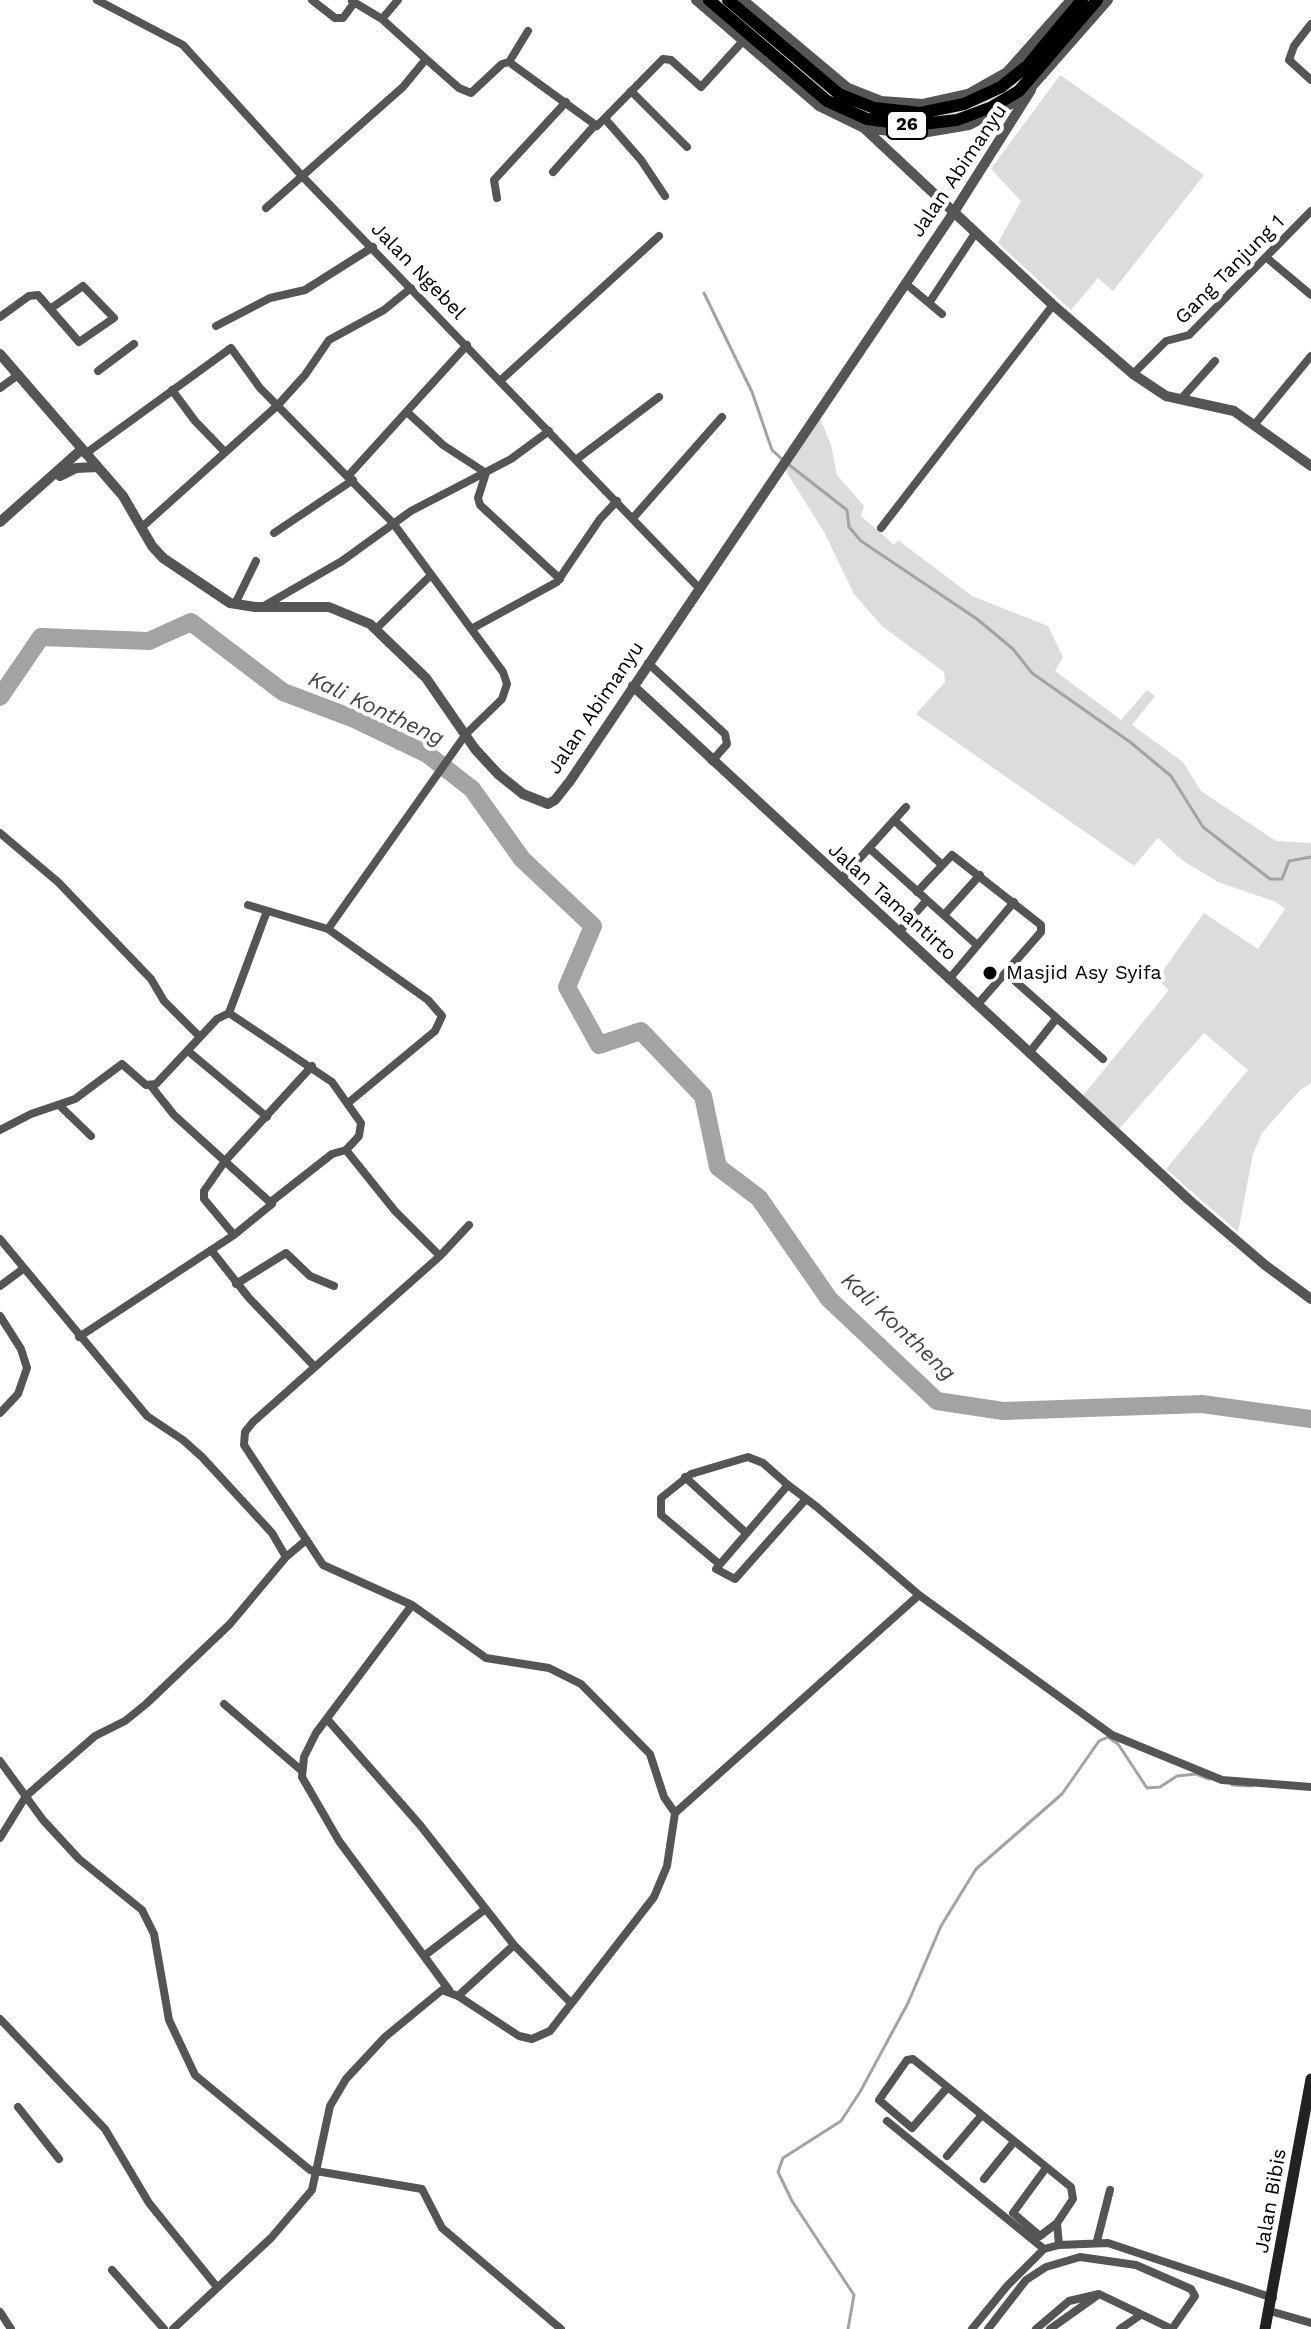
<!DOCTYPE html>
<html>
<head>
<meta charset="utf-8">
<style>
	body { margin:0 }
	canvas { display:block; background:#fff }
</style>
</head>
<body>
<canvas width="1311" height="2329"></canvas>
<script>
const g = document.querySelector('canvas').getContext('2d');
g.lineJoin = 'round';
function fillPath(path, color) { g.fillStyle = color; g.fill(path, 'evenodd'); }
const poly = rows => new Path2D(rows.map(r => 'M' + r).join(''));
function trace(path, color, width, dash) { g.strokeStyle = color; g.lineWidth = width; g.lineCap = dash ? 'butt' : 'round'; g.setLineDash(dash || []); g.stroke(path); }
function write(font, color, halo, rows, align = 'center') {
  g.font = font + ' "Work Sans",sans-serif'; g.lineWidth = 8; g.setLineDash([]); g.textBaseline = 'middle'; g.strokeStyle = halo; g.fillStyle = color; for (const [text, x, y, turn = 0] of rows) {
    g.save(); g.translate(x, y); g.rotate((+turn || 0) * Math.PI / 180); g.textAlign = isNaN(turn) ? turn : align; if (halo) g.strokeText(text, 0, 0); g.fillText(text, 0, 0); g.restore();
  }
}
fillPath(poly([
	[1060,75,1204,175,1113,291,1098,278,1071,310,998,243,1021,201,991,169],
	[820,418,831,445,837,475,864,506,861,516,894,545,898,540,972,596,1048,626,1063,657,1055,671,1121,720,1147,690,1155,696,1132,725,1183,762,1201,791,1276,841,1311,843,1311,1083,1299,1091,1262,1133,1253,1154,1238,1232,1166,1169,1248,1070,1204,1033,1118,1130,1082,1097,1169,990,1157,979,1204,913,1258,949,1285,909,1276,902,1218,882,1182,860,1158,838,1134,866,916,714,945,682,944,672,882,626,854,594,824,532,785,470]
]), '#dcdcdc');
trace(poly([
	[704,293,752,392,772,450,782,459],
	[788,464,847,510,849,527,861,541,977,619,1013,649,1032,673,1130,742,1171,776,1203,827,1270,879,1282,879,1289,861,1311,857],
	[1232,1785,1252,1786],
	[848,2329,854,2295,792,2201,778,2172,783,2158,841,2121,860,2092,908,2003,941,1926,976,1869,1062,1794,1099,1741,1108,1737,1118,1744,1147,1788,1160,1787,1177,1776,1196,1774,1209,1779]
]), '#a3a3a3', 3);
trace(poly([
	[0,697,41,637,149,641,191,622,283,692,352,718,427,754,472,789,522,859,593,926,567,987,599,1045,641,1031,703,1096,718,1167,759,1198,829,1299,937,1401,1003,1411,1202,1404,1311,1419]
]), '#a3a3a3', 18);
const trunk = poly([
	[709,0,827,101,867,119,913,125,957,120,992,107,1019,91,1097,0],
	[728,0,839,94,874,108,920,113,964,104,1001,87,1027,66,1082,0]
]);
trace(trunk, '#dbdbdb', 16);
trace(poly([
	[97,0,183,45,302,176,699,588],
	[312,0,335,18,343,18,354,3],
	[398,0,382,19,426,59],
	[352,1,382,19],
	[1311,24,1294,46,1289,60,1311,80],
	[509,62,528,31],
	[631,91,687,147],
	[606,120,641,160,665,196],
	[553,172,595,125],
	[497,198,494,180,566,102],
	[266,208,403,87,426,59,459,88,471,93,502,64,509,62,597,126,663,59,671,60,701,87,743,41],
	[1267,258,1311,295],
	[905,283,942,314],
	[929,303,976,232],
	[0,317,29,296,38,295,79,342,114,318,83,286,50,309],
	[216,326,270,298,305,290,373,247],
	[98,371,134,344],
	[1133,374,1166,341,1189,335,1311,211],
	[501,380,659,236],
	[0,388,18,375],
	[172,390,195,421,225,452],
	[1181,399,1215,361],
	[407,412,443,445,486,473,478,498,480,505,560,579],
	[1255,424,1311,356],
	[85,454,231,348,260,388,393,523,503,672,507,684,502,699,466,734,328,929],
	[577,459,659,397],
	[349,475,467,345],
	[633,518,722,417],
	[142,527,278,405,305,375,329,340,384,310,411,288],
	[881,528,1053,305],
	[274,533,353,480],
	[235,604,256,561],
	[264,606,342,561,411,511,511,459,549,431],
	[473,628,557,582,600,519,617,501],
	[376,629,431,575],
	[648,663,725,734,727,744,712,761],
	[894,820,941,864],
	[0,833,58,882,151,979,164,1001,200,1037],
	[869,848,977,945],
	[841,879,906,807],
	[917,892,952,855,1041,925,1041,932,978,1004],
	[248,905,328,929,428,1000,442,1016,435,1031,348,1103],
	[944,915,980,875],
	[899,932,927,900],
	[950,978,1014,902],
	[1015,981,1103,1059],
	[229,1013,267,911],
	[188,1051,267,1117],
	[1029,1053,1056,1019],
	[59,1105,91,1136],
	[0,1130,31,1114,75,1099,122,1064,146,1085,156,1084,217,1019,229,1013,332,1082,361,1123,359,1136,346,1150],
	[272,1201,332,1154,346,1150,395,1211,440,1256],
	[469,1225,440,1256,253,1422,245,1432,244,1445,323,1565,412,1605,486,1658,549,1668,581,1684,650,1754,664,1797,675,1813],
	[234,1235,204,1199,204,1191,225,1161,312,1066],
	[0,1239,147,1416,183,1440,202,1457,272,1533,286,1557],
	[211,1250,249,1298,315,1367],
	[236,1284,286,1253,310,1276,334,1286],
	[0,1286,23,1269],
	[0,1316,21,1349,27,1368,18,1394,0,1413],
	[79,1337,234,1235,272,1204,174,1115,151,1086],
	[685,1477,745,1532],
	[806,1499,735,1579,716,1569,788,1485,817,1507,919,1595,1112,1735,1222,1780,1311,1787],
	[718,1563,661,1515,661,1498,691,1474,748,1457,763,1463,788,1485],
	[412,1605,316,1733,304,1757,302,1777,339,1841,449,1990],
	[224,1704,302,1771],
	[327,1719,420,1825,514,1945,571,2003],
	[0,1761,43,1820,79,1859,142,1910,154,1934,169,2020,195,2075,310,2170,422,2189,442,2228,561,2329],
	[0,1838,26,1796,95,1736,125,1721,146,1704,230,1624,286,1557,305,1541],
	[424,1956,484,1910],
	[458,1996,514,1945],
	[0,2019,105,2129,149,2203,217,2287],
	[947,2088,912,2128,879,2100,907,2060,913,2059,1071,2187,1073,2199,1057,2223,1059,2245],
	[18,2107,59,2159],
	[887,2121,1044,2249],
	[947,2156,981,2116],
	[1046,2168,1013,2213,1040,2236,1057,2223],
	[984,2179,1013,2143],
	[1097,2241,1110,2190],
	[112,2270,164,2329],
	[1270,2311,1311,2323],
	[0,2312,11,2329],
	[173,2329,271,2238,312,2190,330,2106,346,2079,385,2037,442,1990,458,1996,519,2036,532,2039,550,2031,654,1897,667,1866,675,1813,919,1595],
	[972,2329,1007,2286,1044,2249,1059,2245,1108,2243,1273,2298],
	[988,2329,1026,2280,1046,2267,1080,2257,1136,2265,1191,2289,1195,2296,1172,2329],
	[1036,2329,1069,2301,1099,2294,1172,2329],
	[1050,2329,1098,2295],
	[1120,2329,1139,2316]
]), '#555', 8);
trace(poly([
	[696,0,819,106,864,128,916,134,969,125,1021,99,1108,0],
	[743,0,848,88,881,101,923,104,968,94,1007,72,1071,0],
	[864,128,1053,305,1133,374,1166,396,1234,411,1311,466],
	[0,354,123,496,152,546,163,558,230,603,255,607,329,607,370,624,426,678,475,749,498,774,523,794,548,804,555,800,570,781,954,212,1031,90],
	[60,476,76,468,97,467],
	[0,522,82,449],
	[633,686,1189,1200,1265,1265,1311,1299]
]), '#555', 10);
trace(poly([
	[1265,2329,1311,2079]
]), '#222', 11);
trace(trunk, '#000', 12);
for (const [x, y, r, color] of [
	[990,973,8,"#000"]
]) { const dot = new Path2D(); dot.arc(x, y, r, 0, 2 * Math.PI); g.fillStyle = color; g.fill(dot); trace(dot, '#fff', 3); }
for (const [x, y, w] of [
	[907,125,40]
]) { const box = new Path2D(); box.roundRect(x - w / 2, y - 14, w, 28, 6); g.fillStyle = '#fff'; g.fill(box); trace(box, '#000', 2); }
write('bold 18px', '#000', null, [
	["26",907,125]
]);
write('20px', '#000', '#fff', [
	["Jalan Abimanyu",959,171,-56],
	["Gang Tanjung 1",1230,270,-45],
	["Jalan Ngebel",418,271,46],
	["Jalan Abimanyu",596,708,-56],
	["Jalan Tamantirto",892,902,42],
	["Jalan Bibis",1271,2201,-80]
]);
write('20px', '#000', '#fff', [
	["Masjid Asy Syifa",1006,973]
], 'left');
write('italic 22px', '#444', '#fff', [
	["Kali Kontheng",376,709,25],
	["Kali Kontheng",898,1327,43]
]);
</script>
</body>
</html>
